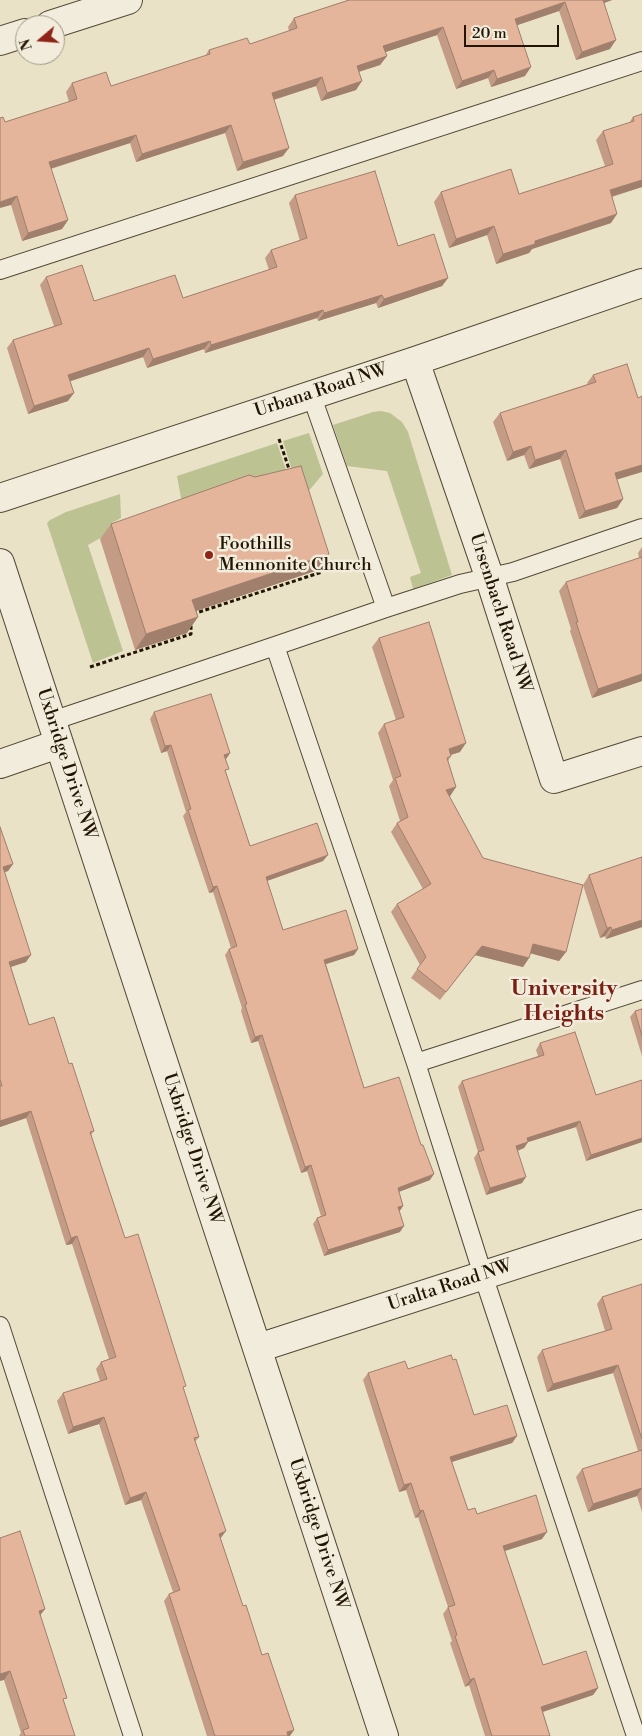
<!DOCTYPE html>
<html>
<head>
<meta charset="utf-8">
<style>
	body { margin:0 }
	#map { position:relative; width:642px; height:1736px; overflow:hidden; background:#e9e2c7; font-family:"Libre Bodoni",serif }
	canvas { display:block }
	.north { position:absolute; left:15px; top:15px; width:50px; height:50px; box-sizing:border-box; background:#f1ecdb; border:1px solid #9e9685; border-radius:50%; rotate:252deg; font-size:14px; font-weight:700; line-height:20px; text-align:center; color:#221504 }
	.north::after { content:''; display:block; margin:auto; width:18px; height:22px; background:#8f2418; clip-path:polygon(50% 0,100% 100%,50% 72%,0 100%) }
	.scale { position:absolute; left:464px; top:25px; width:95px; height:22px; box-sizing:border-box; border:2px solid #221504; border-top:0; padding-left:6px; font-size:15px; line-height:18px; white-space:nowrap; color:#221504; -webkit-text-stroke:4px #f1ecdb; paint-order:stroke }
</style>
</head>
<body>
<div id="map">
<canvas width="642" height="1736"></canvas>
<div class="north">N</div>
<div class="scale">20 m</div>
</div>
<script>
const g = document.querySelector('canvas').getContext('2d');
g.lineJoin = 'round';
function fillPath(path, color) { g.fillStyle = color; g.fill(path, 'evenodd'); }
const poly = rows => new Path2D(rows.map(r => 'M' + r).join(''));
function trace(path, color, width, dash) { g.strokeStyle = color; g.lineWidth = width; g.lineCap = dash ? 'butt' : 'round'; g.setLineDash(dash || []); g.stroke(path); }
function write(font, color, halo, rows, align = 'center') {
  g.font = font + ' "Libre Bodoni",serif'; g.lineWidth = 5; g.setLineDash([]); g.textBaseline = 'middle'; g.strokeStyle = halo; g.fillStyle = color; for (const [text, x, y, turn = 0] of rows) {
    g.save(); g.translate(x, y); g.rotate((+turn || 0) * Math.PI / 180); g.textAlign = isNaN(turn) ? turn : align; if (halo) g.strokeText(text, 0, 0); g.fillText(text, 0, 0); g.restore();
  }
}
fillPath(poly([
	[381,411,390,413,402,422,408,432,452,575,413,589,410,577,421,573,387,471,347,466,333,425,373,412],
	[309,433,323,474,301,500,283,441],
	[277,443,290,482,191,503,181,498,177,476],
	[120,494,121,518,112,523,111,532,88,545,123,651,93,663,47,523,50,520,66,512]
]), '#bcc292');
const service = poly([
	[0,270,642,61],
	[311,394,386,608],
	[275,646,416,1063],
	[52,721,275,646,386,608,460,584,513,572,642,528],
	[0,1326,133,1736],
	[636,1736,483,1275,416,1063,642,990]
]);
const minor = poly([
	[50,25,128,0],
	[0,41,25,33],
	[415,361,489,576,554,779,642,751],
	[0,498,415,361,642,283],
	[0,563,384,1736],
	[0,764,58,744],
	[258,1348,642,1224]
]);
trace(service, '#544835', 20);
trace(minor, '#544835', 30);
trace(poly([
	[279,439,290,472],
	[193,614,322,572,319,564],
	[90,667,191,634,191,624]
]), '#221504', 3, [4, 2.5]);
trace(service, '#f1ecdb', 18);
trace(minor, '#f1ecdb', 28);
fillPath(poly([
	[349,0,612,0,604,3,610,49,576,60,559,11,517,25,525,76,491,87,488,78,456,89,437,35,385,52,387,56,380,65,359,72,356,90,321,101,316,86,274,100,283,156,237,171,225,133,136,162,130,143,51,169,68,220,62,229,22,241,11,205,5,122,69,102,66,92,72,83,111,86,205,56,209,50,250,44,289,31,288,27,294,18],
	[642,114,642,187,612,197,611,223,532,249,529,253,496,264,487,235,449,248,434,202,441,192,519,194,605,166,596,140,603,131,629,123,633,117],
	[295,195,398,246,448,278,442,286,378,308,376,303,318,321,317,318,205,353,204,349,147,368,143,357,70,381,68,401,28,414,7,348,13,340,54,326,40,285,46,277,94,301,183,298,269,270,265,258,271,250,300,241,289,203],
	[627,364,617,480,623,499,617,508,579,519,560,459,529,469,524,455,507,461,493,422,500,413,588,384,587,383,593,375],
	[111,524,318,570,196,611,187,633,135,650,100,539],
	[642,547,642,681,592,698,570,631,571,629,559,591,566,582,639,558,638,553],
	[379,638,460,752,451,755,451,756,448,761,456,787,450,796,449,796,483,858,583,885,589,875,642,857,642,927,606,939,605,936,600,938,583,885,566,952,559,961,530,953,529,958,523,967,475,955,440,1000,411,978,420,965,391,912,397,904,423,889,391,832,397,823,400,821,389,786,393,780,378,733,384,724,396,720,372,647],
	[154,712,230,753,226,759,226,773,250,846,323,861,267,881,283,930,358,949,354,955,326,964,364,1088,430,1180,399,1192,403,1206,399,1212,400,1232,324,1256,313,1224,317,1218,321,1216,307,1171,301,1173,258,1041,251,1043,241,1011,242,1008,225,955,229,949,231,948,213,892,209,893,183,816,186,812,167,751,161,753,150,719],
	[0,827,13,864,8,871,4,872,26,962,11,967,29,1025,69,1064,94,1131,91,1135,125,1238,183,1390,199,1437,195,1442,220,1539,243,1606,262,1655,290,1736,207,1736,164,1601,169,1594,173,1592,141,1500,125,1505,99,1424,68,1434,57,1401,63,1393,100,1381,96,1369,101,1362,109,1359,72,1244,66,1245,26,1118,0,1127],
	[642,1009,642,1056,630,1017,635,1011],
	[540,1043,596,1095,642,1080,642,1142,586,1161,576,1127,528,1142,524,1148,518,1151,522,1183,486,1195,474,1158,478,1152,458,1087,462,1081,538,1056,536,1050],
	[642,1284,642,1512,637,1496,588,1512,576,1477,582,1469,638,1451,613,1373,547,1392,537,1357,542,1350,605,1331,597,1304,602,1297],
	[408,1369,474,1415,517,1436,512,1443,452,1462,468,1510,542,1539,505,1551,543,1665,598,1688,593,1695,543,1712,550,1736,485,1736,469,1685,465,1687,450,1643,452,1641,443,1614,448,1607,418,1517,415,1518,406,1490,399,1492,363,1380,368,1373],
	[0,1538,45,1609,40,1615,64,1703,75,1736,19,1736,21,1733,4,1680]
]), '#c49c85');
fillPath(poly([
	[600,0,612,0,596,6],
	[565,2,559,11,509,28,515,19],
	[443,27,437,35,377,55,383,46],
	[616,40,610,49,576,60,582,52],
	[387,56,380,65,351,74,357,66],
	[531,67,525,76,491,87,497,79],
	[494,70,488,78,456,89,462,81],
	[322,77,316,86,266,102,272,93],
	[362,81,356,90,321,101,327,93],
	[231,125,225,133,136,162,142,154],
	[136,135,130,143,43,171,49,162],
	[289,148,283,156,237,171,243,162],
	[642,180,642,187,603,199,610,190],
	[17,196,11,205,0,208,0,202],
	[617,214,611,223,532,249,529,253,496,264,503,254,535,241],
	[68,220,62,229,22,241,28,233],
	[494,226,487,235,449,248,456,239],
	[448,278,442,286,378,308,384,299],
	[382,295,376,303,318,321,324,313],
	[323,310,317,318,205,353,211,345],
	[210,341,204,349,147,368,153,359],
	[149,348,143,357,62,384,68,375],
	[74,393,68,401,28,414,34,406],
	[531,446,524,455,507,461,513,452],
	[566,450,560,459,529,469,535,460],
	[642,465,642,472,609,482,615,473],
	[623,499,617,508,579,519,585,511],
	[329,554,318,570,181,616,192,600],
	[198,617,187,633,135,650,146,634],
	[642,674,642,681,592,698,598,689],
	[466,743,460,752,443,757,449,749],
	[171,745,167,751,161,753,165,746],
	[230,753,226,759,224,755],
	[456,787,450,796,439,799,446,790],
	[328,855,323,861,261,883,266,877],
	[13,864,8,871,0,874,3,867],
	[217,886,213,892,209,893,213,887],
	[642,920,642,927,606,939,612,930],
	[611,927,605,936,600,938,607,928],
	[533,944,566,952,559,961,526,952],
	[482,946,529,958,523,967,475,955,440,1000],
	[358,949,354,955,320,966,324,960],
	[31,955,26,962,4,969,9,962],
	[262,1035,258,1041,251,1043,255,1037],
	[31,1111,26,1118,0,1127,0,1121],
	[580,1121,576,1127,522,1144,527,1138],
	[642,1138,642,1142,586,1161,591,1155],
	[528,1142,524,1148,512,1152,516,1146],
	[311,1165,307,1171,301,1173,305,1167],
	[434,1174,430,1180,393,1194,398,1188],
	[526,1177,522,1183,486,1195,490,1188],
	[403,1206,399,1212,398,1207],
	[404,1226,400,1232,324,1256,328,1250],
	[77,1236,72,1244,66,1245,71,1238],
	[618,1365,613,1373,547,1392,553,1384],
	[104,1417,99,1424,68,1434,73,1427],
	[517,1436,512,1443,445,1464,450,1457],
	[411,1483,406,1490,399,1492,404,1485],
	[642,1488,637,1496,588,1512,593,1504],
	[146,1492,141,1500,125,1505,130,1498],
	[423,1510,418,1517,415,1518,420,1511],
	[226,1531,220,1539,219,1534],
	[547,1532,542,1539,498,1553,503,1546],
	[45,1609,38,1618,39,1611],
	[10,1671,4,1680,0,1681,0,1674],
	[474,1678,469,1685,465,1687,470,1680],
	[598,1688,593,1695,536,1714,541,1707],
	[294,1730,290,1736,284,1736,287,1732]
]), '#a07f6c');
const building = poly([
	[349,0,603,0,616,40,582,52,565,2,515,19,531,67,497,79,494,70,462,81,443,27,383,46,387,56,357,66,362,81,327,93,322,77,272,93,289,148,243,162,231,125,142,154,136,135,49,162,68,220,28,233,17,196,0,202,0,118,3,117,5,122,77,99,72,83,106,72,111,86,210,54,209,50,247,38,250,44,297,28,294,18,349,0],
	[642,114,642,180,610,190,617,214,535,241,535,244,503,254,494,226,456,239,441,192,511,169,519,194,613,164,603,131,634,121,633,117,642,114],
	[375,171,398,246,434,234,448,278,384,299,382,295,324,313,323,310,211,345,210,341,153,359,149,348,68,375,74,393,34,406,13,340,62,324,46,277,82,265,94,301,175,275,183,298,277,267,271,250,307,238,295,195,375,171],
	[627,364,638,398,642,396,642,465,615,473,623,499,585,511,566,450,535,460,531,446,513,452,500,413,596,382,593,375,627,364],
	[301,466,329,554,192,600,198,617,146,634,111,524,249,475,255,477,301,466],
	[642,557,642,674,598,689,576,622,578,622,566,582,642,557],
	[429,622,466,743,449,749,451,756,447,758,456,787,446,790,483,858,583,885,566,952,533,944,529,958,482,946,446,992,417,969,426,957,397,904,431,884,397,823,408,817,395,778,401,776,384,724,404,717,379,638,429,622],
	[211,694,230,753,224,755,229,769,225,770,250,846,317,823,328,855,266,877,283,930,346,910,358,949,324,960,364,1088,399,1077,421,1145,423,1145,434,1174,398,1188,403,1206,398,1207,404,1226,328,1250,317,1218,326,1215,311,1165,305,1167,262,1035,255,1037,245,1005,247,1004,229,949,237,946,217,886,213,887,188,810,191,809,171,745,165,746,154,712,211,694],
	[0,827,13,864,3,867,31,955,9,962,29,1025,54,1017,69,1064,72,1063,94,1131,90,1132,125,1238,138,1234,186,1386,183,1387,199,1437,194,1438,226,1531,219,1534,243,1606,246,1605,262,1655,268,1653,294,1730,287,1732,288,1736,215,1736,169,1594,180,1590,146,1492,130,1498,104,1417,73,1427,63,1393,107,1379,101,1362,116,1357,77,1236,71,1238,31,1111,0,1121,0,1086,2,1086,0,1079,0,827],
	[642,857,642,920,612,930,611,927,607,928,589,875,642,857],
	[642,1009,642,1036,635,1011,642,1009],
	[575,1032,596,1095,642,1080,642,1138,591,1155,580,1121,527,1138,528,1142,516,1146,526,1177,490,1188,478,1152,484,1150,462,1081,544,1055,540,1043,575,1032],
	[642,1284,642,1439,618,1365,553,1384,542,1350,612,1329,602,1297,642,1284],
	[451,1355,453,1360,456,1359,474,1415,507,1405,517,1436,450,1457,468,1510,475,1508,477,1514,536,1495,547,1532,503,1546,543,1665,586,1651,598,1688,541,1707,550,1736,492,1736,474,1678,470,1680,455,1636,457,1635,448,1607,455,1605,423,1510,420,1511,411,1483,404,1485,368,1373,405,1361,408,1369,451,1355],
	[642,1450,642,1488,593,1504,582,1469,642,1450],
	[20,1531,45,1609,39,1611,67,1698,63,1699,75,1736,25,1736,23,1730,29,1728,10,1671,0,1674,0,1538,20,1531]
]);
fillPath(building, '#e4b59b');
trace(building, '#a07f6c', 1);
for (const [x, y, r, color] of [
	[209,555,5,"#8f2418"]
]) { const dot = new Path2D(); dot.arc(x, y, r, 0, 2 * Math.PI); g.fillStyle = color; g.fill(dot); trace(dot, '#f1ecdb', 2); }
write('18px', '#221504', '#f1ecdb', [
	["Urbana Road NW",321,391,-18],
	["Ursenbach Road NW",500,613,72],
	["Uxbridge Drive NW",66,764,72],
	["Uxbridge Drive NW",192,1149,72],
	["Uralta Road NW",450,1286,-18],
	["Uxbridge Drive NW",318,1534,72]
]);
write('18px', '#221504', '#f1ecdb', [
	["Foothills",219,545],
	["Mennonite Church",219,566]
], 'left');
write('bold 22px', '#7a1f14', '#f1ecdb', [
	["University",564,990],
	["Heights",564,1015]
]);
</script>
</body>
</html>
